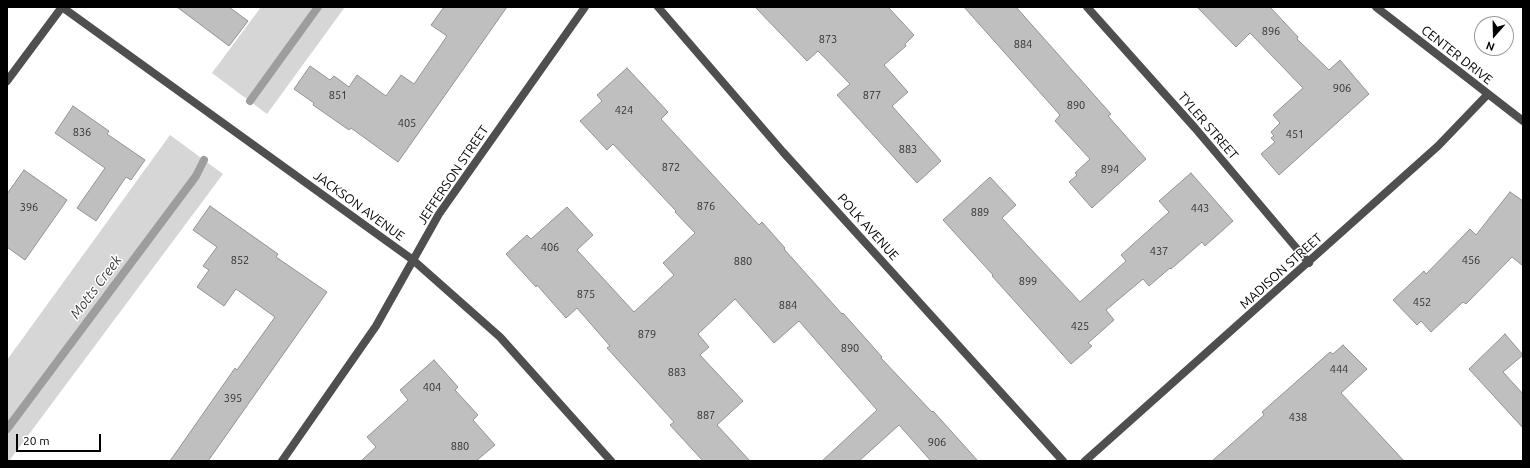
<!DOCTYPE html>
<html>
<head>
<meta charset="utf-8">
<style>
	body { margin:0 }
	#map { position:relative; width:1530px; height:468px; overflow:hidden; background:#fff; font-family:Ubuntu,sans-serif }
	canvas { display:block }
	.frame { position:absolute; inset:0; border:8px solid #000; pointer-events:none }
	.north { position:absolute; left:1474px; top:16px; width:40px; height:40px; box-sizing:border-box; background:#fff; border:1px solid #999; border-radius:50%; rotate:200deg; font-size:11px; font-weight:700; line-height:16px; text-align:center; color:#000 }
	.north::after { content:''; display:block; margin:auto; width:14px; height:18px; background:#000; clip-path:polygon(50% 0,100% 100%,50% 72%,0 100%) }
	.scale { position:absolute; left:16px; top:434px; width:85px; height:18px; box-sizing:border-box; border:2px solid #000; border-top:0; padding-left:5px; font-size:12px; line-height:14px; white-space:nowrap; color:#000; -webkit-text-stroke:3px #fff; paint-order:stroke }
</style>
</head>
<body>
<div id="map">
<canvas width="1530" height="468"></canvas>
<div class="frame"></div>
<div class="north">N</div>
<div class="scale">20 m</div>
</div>
<script>
const g = document.querySelector('canvas').getContext('2d');
g.lineJoin = 'round';
function fillPath(path, color) { g.fillStyle = color; g.fill(path, 'evenodd'); }
const poly = rows => new Path2D(rows.map(r => 'M' + r).join(''));
function trace(path, color, width, dash) { g.strokeStyle = color; g.lineWidth = width; g.lineCap = dash ? 'butt' : 'round'; g.setLineDash(dash || []); g.stroke(path); }
function write(font, color, halo, rows, align = 'center') {
  g.font = font + ' Ubuntu,sans-serif'; g.lineWidth = 3; g.setLineDash([]); g.textBaseline = 'middle'; g.strokeStyle = halo; g.fillStyle = color; for (const [text, x, y, turn = 0] of rows) {
    g.save(); g.translate(x, y); g.rotate((+turn || 0) * Math.PI / 180); g.textAlign = isNaN(turn) ? turn : align; if (halo) g.strokeText(text, 0, 0); g.fillText(text, 0, 0); g.restore();
  }
}
fillPath(poly([
	[261,7,345,7,267,114,212,73],
	[170,135,223,174,9,461,7,461,7,360]
]), '#d6d6d6');
trace(poly([
	[250,101,318,7],
	[7,429,196,176,204,160]
]), '#9d9d9d', 8);
const building = poly([
	[177,7,229,7,248,21,229,46,177,7],
	[444,7,507,7,398,162,351,128,349,130,313,105,314,103,294,89,310,66,330,80,334,76,349,87,357,75,386,96,401,75,414,84,447,36,431,25,444,7],
	[755,7,888,7,914,35,905,44,906,46,884,65,908,92,892,106,941,161,917,183,837,95,850,84,818,51,807,61,755,7],
	[964,7,1016,7,1111,114,1108,116,1146,159,1092,208,1069,182,1077,175,1075,173,1090,159,1055,121,1060,115,964,7],
	[1197,7,1270,7,1298,37,1297,39,1329,70,1340,60,1369,94,1279,175,1261,154,1275,142,1271,138,1274,136,1271,132,1280,123,1273,115,1303,88,1250,33,1236,47,1197,7],
	[627,68,668,112,661,119,759,225,762,222,785,248,784,249,842,314,843,313,882,357,881,358,932,412,933,411,978,461,931,461,899,425,859,461,822,461,877,410,799,321,774,343,735,299,698,334,709,347,700,355,743,401,717,425,750,461,703,461,670,425,674,422,607,348,610,346,577,308,566,318,537,285,536,287,506,254,527,235,531,239,567,207,593,235,577,250,634,312,674,275,663,263,695,233,675,212,676,211,613,144,607,150,580,121,602,101,597,95,627,68],
	[73,106,109,131,107,134,145,160,131,180,126,177,96,221,77,208,105,168,55,133,73,106],
	[24,170,67,200,25,260,7,247,7,194,24,170],
	[1191,173,1233,221,1205,246,1202,242,1171,269,1170,268,1149,286,1143,279,1106,310,1114,320,1088,343,1092,346,1071,364,992,276,993,275,943,220,990,177,1016,205,1002,218,1080,302,1126,261,1121,255,1169,212,1159,201,1191,173],
	[1510,192,1523,201,1523,266,1512,257,1466,304,1463,302,1431,332,1421,321,1417,325,1393,300,1424,271,1426,274,1470,229,1476,235,1510,192],
	[210,206,278,254,276,257,327,292,208,461,170,461,235,368,237,370,275,317,236,289,224,306,197,287,209,270,203,266,217,247,193,230,210,206],
	[1505,334,1523,355,1503,372,1523,394,1523,428,1469,369,1505,334],
	[1343,345,1367,369,1341,393,1404,461,1212,461,1264,415,1262,412,1330,352,1333,354,1343,345],
	[434,360,458,387,455,390,478,415,473,420,495,445,476,461,361,461,376,447,367,437,408,400,400,390,434,360]
]);
fillPath(building, '#bfbfbf');
trace(building, '#939393', 1);
trace(poly([
	[62,7,413,260,500,337,611,461],
	[658,7,783,152,1063,461],
	[1087,7,1195,128,1309,263],
	[1376,7,1523,121],
	[7,81,62,7],
	[282,461,376,326,439,214,585,7],
	[1085,461,1438,146,1488,94]
]), '#4f4f4f', 8);
write('11px', '#303030', null, [
	["896",1271,31],
	["873",828,39],
	["884",1023,44],
	["906",1342,88],
	["851",338,95],
	["877",872,95],
	["890",1076,105],
	["424",624,110],
	["405",407,123],
	["836",82,132],
	["451",1295,134],
	["883",908,149],
	["872",671,167],
	["894",1110,169],
	["876",706,206],
	["396",29,207],
	["443",1200,208],
	["889",980,212],
	["406",550,247],
	["437",1159,251],
	["852",240,260],
	["456",1471,260],
	["880",743,261],
	["899",1028,281],
	["875",586,294],
	["452",1422,302],
	["884",788,305],
	["425",1080,326],
	["879",647,334],
	["890",850,348],
	["444",1339,369],
	["883",677,372],
	["404",432,387],
	["395",233,398],
	["887",706,415],
	["438",1298,417],
	["906",937,442],
	["880",460,446]
]);
write('13px', '#000', '#fff', [
	["CENTER DRIVE",1457,55,38],
	["TYLER STREET",1208,126,49],
	["JEFFERSON STREET",453,175,-56],
	["JACKSON AVENUE",359,206,36],
	["POLK AVENUE",868,227,48],
	["MADISON STREET",1281,271,-42]
]);
write('italic 14px', '#3e3e3e', '#fff', [
	["Motts Creek",96,287,-53]
]);
</script>
</body>
</html>
